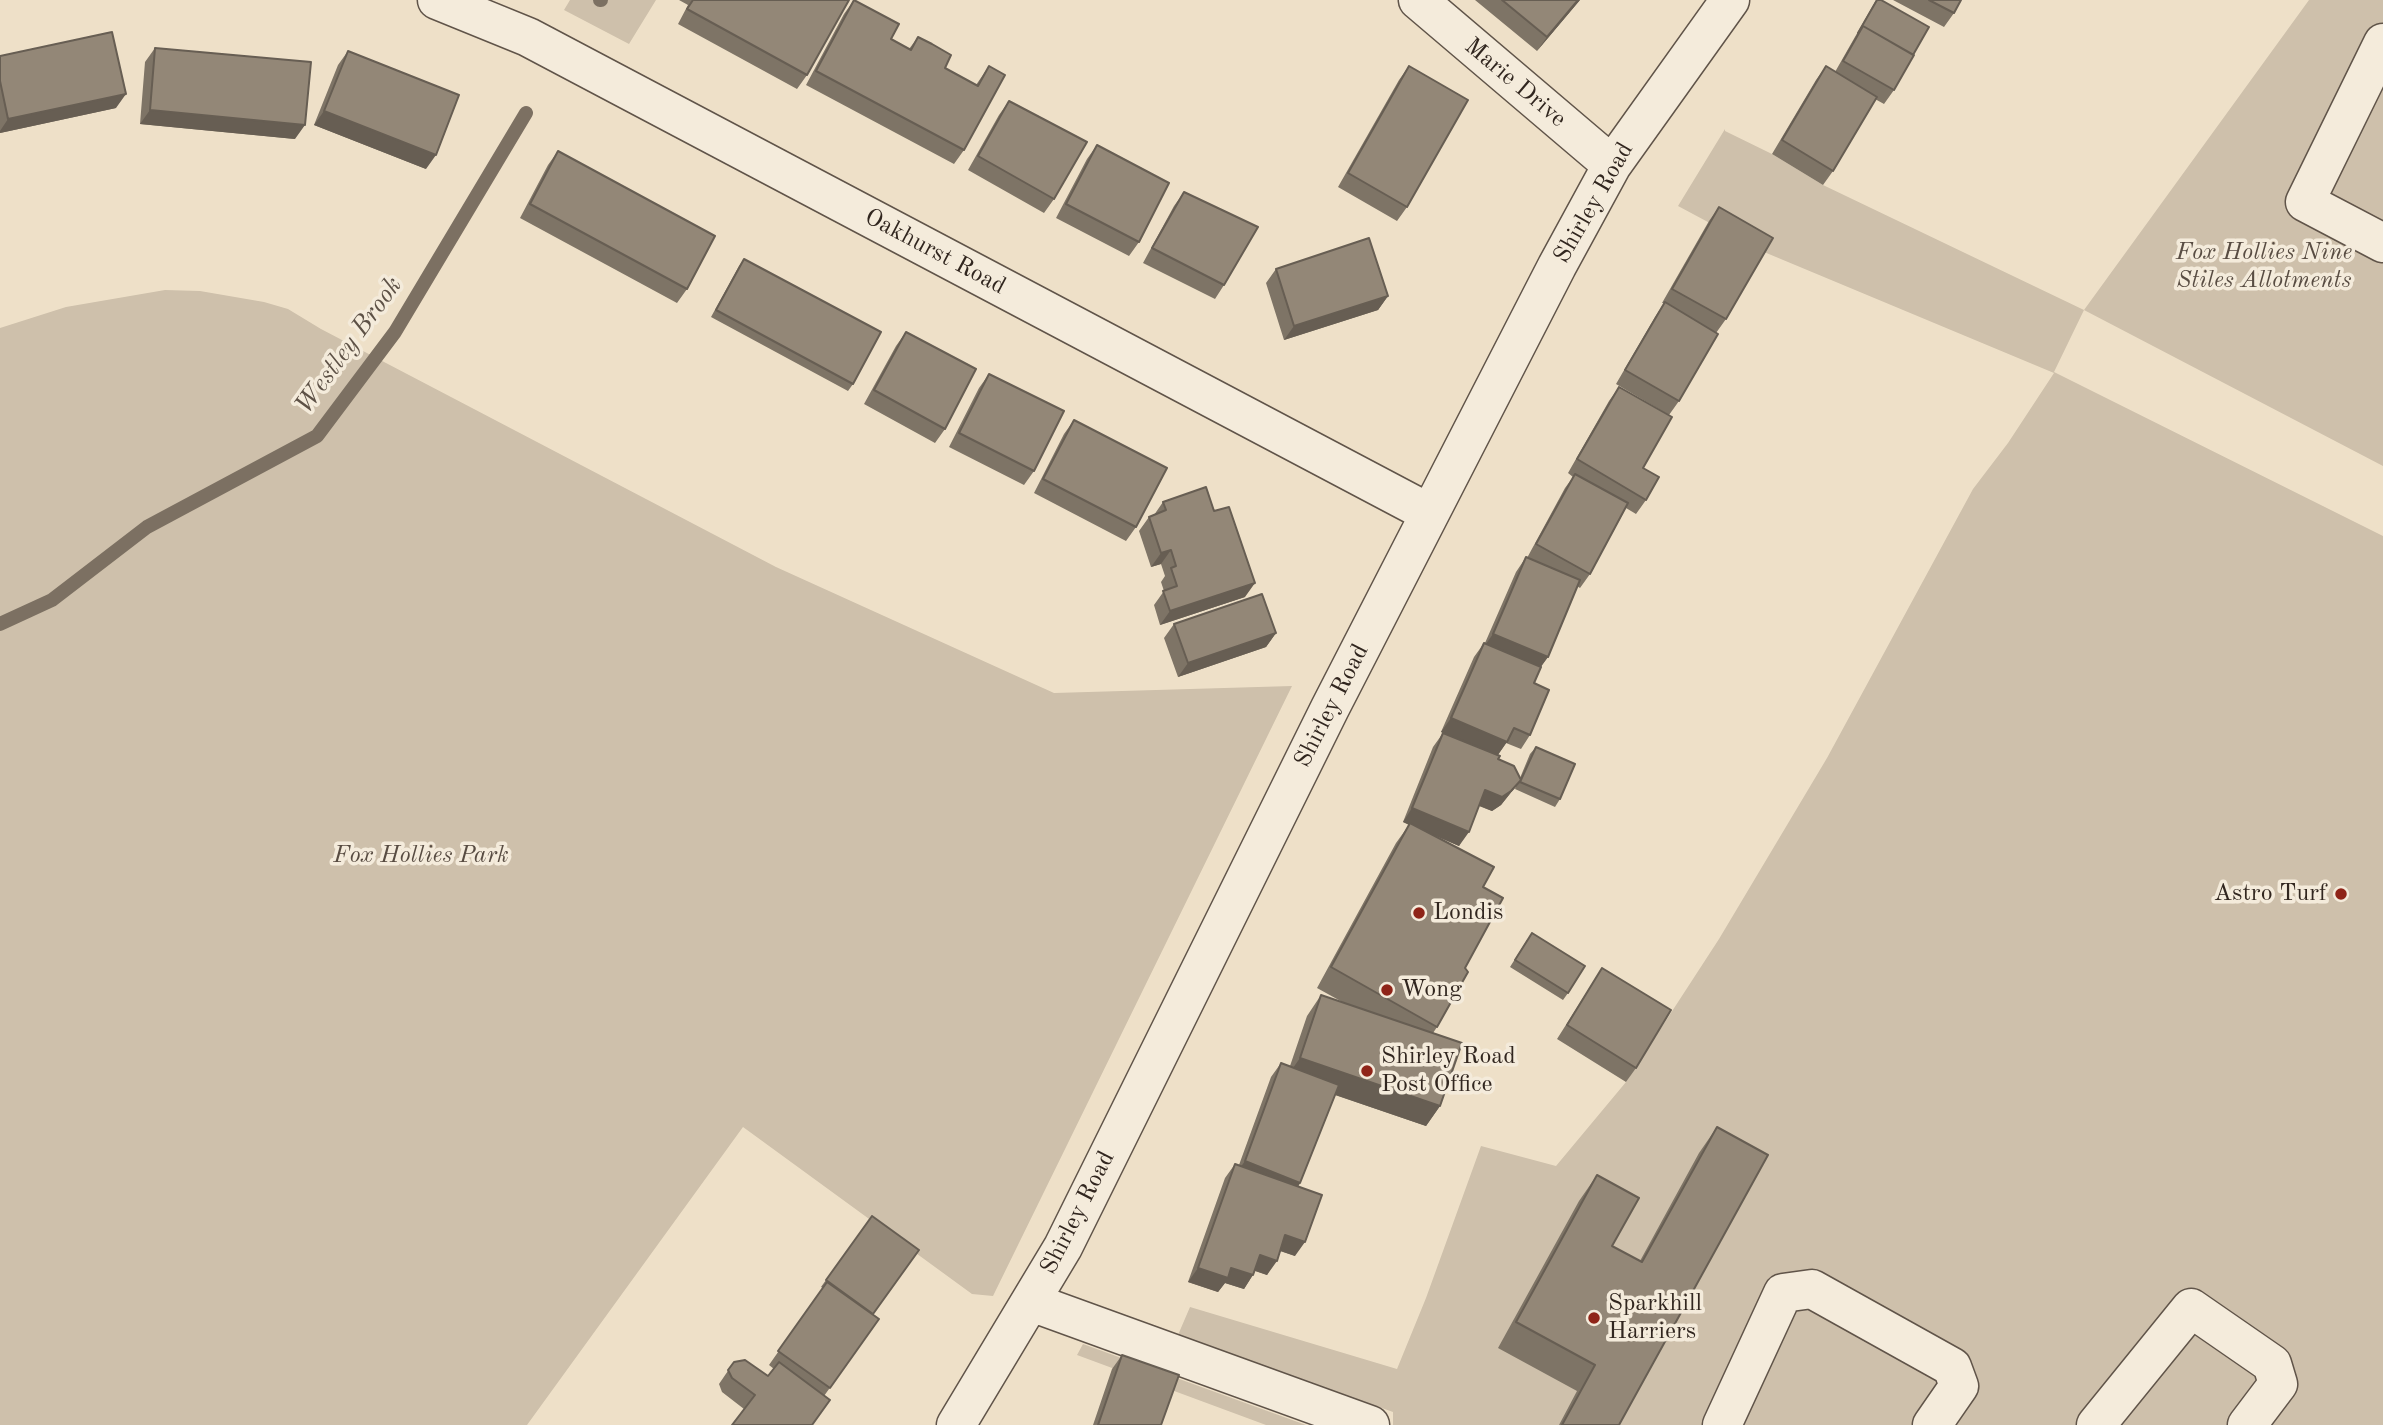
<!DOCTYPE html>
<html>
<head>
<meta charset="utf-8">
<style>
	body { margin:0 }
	canvas { display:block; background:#eee0c8 }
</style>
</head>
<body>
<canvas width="2383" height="1425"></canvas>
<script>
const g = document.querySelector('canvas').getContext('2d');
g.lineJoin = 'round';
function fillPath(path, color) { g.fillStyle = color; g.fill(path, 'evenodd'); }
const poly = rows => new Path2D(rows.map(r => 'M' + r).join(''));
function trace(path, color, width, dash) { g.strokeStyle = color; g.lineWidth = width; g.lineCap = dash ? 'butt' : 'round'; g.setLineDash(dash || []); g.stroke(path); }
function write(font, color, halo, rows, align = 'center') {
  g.font = font + ' "Old Standard TT",serif'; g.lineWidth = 7; g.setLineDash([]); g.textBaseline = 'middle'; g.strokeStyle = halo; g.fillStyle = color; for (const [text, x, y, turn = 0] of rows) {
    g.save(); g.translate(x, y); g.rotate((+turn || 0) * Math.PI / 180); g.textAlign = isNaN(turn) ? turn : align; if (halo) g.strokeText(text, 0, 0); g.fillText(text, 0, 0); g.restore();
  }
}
fillPath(poly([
	[570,0,656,0,629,44,564,10],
	[2309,0,2383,0,2383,466,2084,310,2054,372,2383,536,2383,1425,1393,1425,1393,1412,1178,1335,1190,1307,1397,1369,1426,1298,1481,1146,1556,1166,1626,1082,1719,939,1827,758,1973,489,2008,443,2054,373,1764,252,1678,206,1725,129,1725,131,1772,154,1823,185,2084,310],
	[165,290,200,291,264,302,288,309,321,329,776,567,1054,693,1292,686,993,1296,972,1294,743,1127,527,1425,0,1425,0,328,66,307],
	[1083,1344,1306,1425,1266,1425,1077,1355]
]), '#cec0ab');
trace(poly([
	[600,0,601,0],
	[0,624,52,600,147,527,317,436,395,332,526,113]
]), '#7c7062', 14);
const minor = poly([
	[437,0,528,37,1429,513],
	[1418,0,1612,165],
	[2383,43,2305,202,2383,243],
	[1031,1302,1370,1425],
	[956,1425,1063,1247,1330,708,1557,266,1612,165,1730,0],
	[1722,1425,1783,1293,1812,1289,1952,1367,1959,1386,1932,1425],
	[2096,1425,2191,1308,2272,1364,2278,1384,2247,1425]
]);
trace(minor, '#605449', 41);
trace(minor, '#f4ebdb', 38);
fillPath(poly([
	[679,0,849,0,807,75,797,89,678,24,688,5],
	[854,0,891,39,909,49,918,37,945,68,976,85,989,66,964,150,954,164,806,85,844,14],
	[1475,0,1580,0,1537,51],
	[1876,0,1894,90,1884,104,1875,99,1833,171,1823,185,1772,154,1816,80,1826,66,1835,72],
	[1893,0,1961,0,1954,13,1944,27],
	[155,48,295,139,140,124,145,62],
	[348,51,426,169,314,125,338,65],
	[0,56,116,108,0,133],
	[1409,66,1407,207,1397,221,1338,187,1399,80],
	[1009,101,1054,199,1044,213,968,170,999,115],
	[1097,145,1139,242,1129,256,1056,218,1087,159],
	[558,151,687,289,677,303,520,218,548,165],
	[1184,192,1224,285,1215,299,1143,263,1174,206],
	[1719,207,1726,319,1716,333,1679,401,1669,415,1616,384,1655,317,1664,303,1662,303,1709,221],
	[744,259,853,384,848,391,711,317,739,266],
	[1276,269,1388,296,1378,310,1284,340,1266,283],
	[906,332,945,429,935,443,864,404,896,346],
	[989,374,1034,471,1024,485,949,447,979,388],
	[1619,387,1643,468,1646,500,1636,514,1626,508,1590,574,1580,588,1577,586,1548,657,1540,667,1534,683,1530,735,1521,749,1506,743,1498,755,1498,759,1520,778,1530,754,1536,747,1560,799,1555,807,1515,789,1516,786,1501,805,1492,811,1479,806,1459,846,1432,834,1483,887,1465,968,1437,1027,1433,1033,1440,1106,1426,1126,1335,1095,1300,1183,1298,1187,1295,1256,1280,1251,1267,1275,1255,1271,1244,1289,1225,1283,1218,1292,1188,1282,1225,1178,1235,1164,1239,1165,1271,1077,1281,1063,1290,1066,1307,1016,1321,995,1346,1004,1317,988,1396,843,1409,825,1403,822,1433,747,1443,733,1448,735,1441,732,1474,657,1484,643,1485,643,1516,572,1526,557,1527,558,1565,488,1573,477,1568,473,1609,401],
	[1074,420,1136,527,1126,541,1034,493,1064,434],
	[1163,502,1245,597,1160,625,1154,605,1164,591,1161,582,1165,576,1161,564,1151,567,1139,531,1149,517,1154,515],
	[1174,624,1276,633,1266,647,1178,677,1164,638],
	[1527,940,1568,993,1563,1000,1510,967],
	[1602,968,1636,1068,1626,1082,1557,1039],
	[1717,1127,1619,1425,1559,1425,1577,1391,1498,1348,1579,1201,1597,1175,1612,1246,1640,1261,1699,1153],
	[872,1216,873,1314,879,1319,824,1396,744,1409,722,1392,719,1384,734,1362,768,1376,774,1369,769,1365,823,1288,821,1287],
	[1122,1355,1161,1425,1093,1425,1112,1369]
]), '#7e7466');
fillPath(poly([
	[1578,0,1580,0,1537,51,1547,37],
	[126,94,116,108,0,133,0,131,8,119],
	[150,110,305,125,295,139,140,124],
	[324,111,436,155,426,169,314,125],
	[1388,296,1378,310,1284,340,1294,326],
	[1171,550,1161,564,1151,567,1161,553],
	[1255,583,1245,597,1160,625,1170,611],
	[1276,633,1266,647,1178,677,1188,663],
	[1493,634,1548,657,1538,671,1483,648],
	[1451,718,1507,742,1497,756,1441,732],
	[1521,780,1501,805,1492,811,1475,804,1485,790],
	[1412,808,1469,832,1459,846,1403,822],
	[1300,1058,1440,1106,1426,1126,1286,1078],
	[1245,1161,1300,1183,1291,1197,1235,1175],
	[1285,1235,1305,1242,1295,1256,1275,1249],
	[1260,1255,1277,1261,1267,1275,1250,1269],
	[1198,1268,1231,1268,1253,1275,1244,1289,1225,1283,1218,1292,1188,1282]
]), '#675e53');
const building = poly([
	[693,0,849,0,807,75,687,9,693,0],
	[854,0,899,24,891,39,911,50,918,37,932,44,951,55,945,68,978,86,989,66,1005,75,964,150,816,71,854,0],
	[1502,0,1578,0,1547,37,1502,0],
	[1877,0,1881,0,1929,27,1913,55,1863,26,1858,33,1877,0],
	[1929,0,1961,0,1954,13,1929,0],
	[1863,26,1914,55,1894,90,1843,61,1863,26],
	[112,32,126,94,8,119,0,81,0,56,112,32],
	[155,48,311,62,305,125,150,110,155,48],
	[348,51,459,95,436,155,324,111,348,51],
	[1409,66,1468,100,1407,207,1348,173,1409,66],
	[1826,66,1877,97,1833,171,1782,140,1826,66],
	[1009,101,1087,142,1054,199,978,156,1009,101],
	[1097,145,1169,183,1139,242,1066,204,1097,145],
	[558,151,715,236,687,289,530,204,558,151],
	[1184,192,1258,227,1224,285,1152,248,1184,192],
	[1719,207,1773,238,1726,319,1672,289,1719,207],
	[1369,238,1388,296,1294,326,1276,269,1369,238],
	[744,259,881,332,853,384,716,310,744,259],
	[1665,302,1718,334,1679,401,1625,370,1665,302],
	[906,332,976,369,945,429,874,390,906,332],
	[989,374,1064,411,1034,471,959,433,989,374],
	[1619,387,1672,417,1643,468,1659,477,1646,500,1577,459,1619,387],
	[1074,420,1167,468,1136,527,1043,479,1074,420],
	[1575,474,1628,503,1590,574,1536,544,1575,474],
	[1206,487,1214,511,1229,507,1255,583,1170,611,1163,591,1177,586,1171,568,1176,566,1171,550,1161,553,1149,517,1166,510,1163,502,1206,487],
	[1526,557,1580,580,1548,657,1493,634,1526,557],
	[1262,594,1276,633,1188,663,1174,624,1262,594],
	[1484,643,1541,667,1534,683,1549,690,1530,735,1514,728,1507,742,1451,718,1484,643],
	[1443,733,1500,756,1498,759,1514,766,1521,780,1511,791,1502,797,1485,790,1469,832,1412,808,1443,733],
	[1536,747,1575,764,1560,799,1520,782,1536,747],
	[1410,823,1494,867,1483,887,1503,898,1465,968,1468,972,1437,1027,1331,967,1410,823],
	[1532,933,1585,966,1568,993,1515,960,1532,933],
	[1602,968,1671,1010,1636,1068,1567,1025,1602,968],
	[1321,995,1462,1043,1440,1106,1300,1058,1321,995],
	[1281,1063,1339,1085,1300,1183,1245,1161,1281,1063],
	[1717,1127,1768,1155,1619,1425,1562,1425,1595,1365,1516,1322,1597,1175,1639,1198,1612,1246,1642,1262,1717,1127],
	[1235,1164,1322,1195,1305,1242,1285,1235,1277,1261,1260,1255,1253,1275,1231,1268,1228,1278,1198,1268,1235,1164],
	[872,1216,919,1250,873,1314,826,1280,872,1216],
	[827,1282,879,1319,830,1388,778,1351,827,1282],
	[1122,1355,1179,1375,1161,1425,1098,1425,1122,1355],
	[745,1360,768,1376,779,1362,830,1400,812,1425,732,1425,755,1395,732,1378,728,1370,734,1362,745,1360]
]);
fillPath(building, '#938777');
trace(building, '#675e53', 2);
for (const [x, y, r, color] of [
	[2341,894,7,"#8f2418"],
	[1419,913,7,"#8f2418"],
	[1387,990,7,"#8f2418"],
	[1367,1071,7,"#8f2418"],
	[1594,1318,7,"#8f2418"]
]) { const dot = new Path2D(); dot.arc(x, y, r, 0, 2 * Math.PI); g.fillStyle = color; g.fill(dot); trace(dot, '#f4ebdb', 2.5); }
write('24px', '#31261f', '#f4ebdb', [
	["Marie Drive",1515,83,40],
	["Shirley Road",1594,203,-60],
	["Oakhurst Road",935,252,28],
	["Shirley Road",1332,706,-63],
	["Shirley Road",1078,1213,-63]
]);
write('italic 24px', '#584c42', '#f4ebdb', [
	["Fox Hollies Nine",2264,253],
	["Stiles Allotments",2264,281],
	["Fox Hollies Park",421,856]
]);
write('24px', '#31261f', '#f4ebdb', [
	["Astro Turf",2327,894,"right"],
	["Londis",1433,913],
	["Wong",1401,990],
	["Shirley Road",1381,1057],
	["Post Office",1381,1085],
	["Sparkhill",1608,1304],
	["Harriers",1608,1332]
], 'left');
write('italic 26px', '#5d5146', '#f4ebdb', [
	["Westley Brook",349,346,-54]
]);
</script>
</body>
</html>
